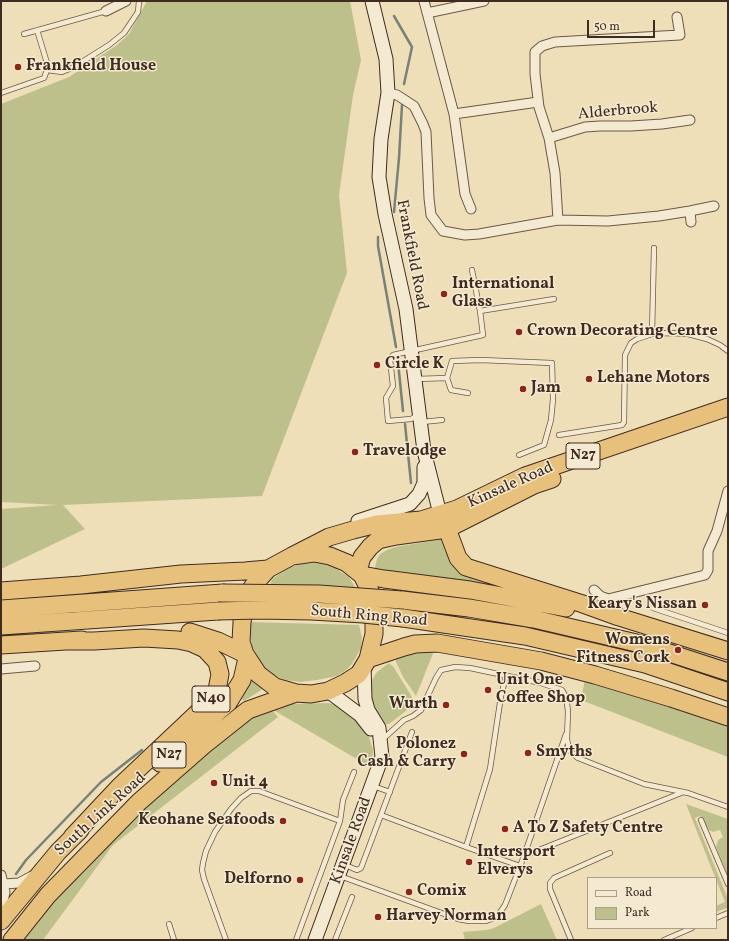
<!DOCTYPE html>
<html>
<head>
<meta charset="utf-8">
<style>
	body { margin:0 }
	#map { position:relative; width:729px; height:941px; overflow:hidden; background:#eedfb8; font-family:Vollkorn,serif }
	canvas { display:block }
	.frame { position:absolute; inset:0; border:2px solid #402b21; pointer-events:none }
	.legend { position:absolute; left:587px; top:877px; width:130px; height:52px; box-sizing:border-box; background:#f4ead1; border:1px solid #ac9e8b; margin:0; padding:5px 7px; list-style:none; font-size:12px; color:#402b21 }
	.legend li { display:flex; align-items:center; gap:8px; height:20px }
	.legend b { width:20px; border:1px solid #ac9e8b }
	.scale { position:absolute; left:587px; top:20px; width:68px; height:18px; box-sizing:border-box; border:2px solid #402b21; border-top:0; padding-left:5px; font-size:12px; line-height:14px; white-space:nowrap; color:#402b21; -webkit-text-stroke:3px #f4ead1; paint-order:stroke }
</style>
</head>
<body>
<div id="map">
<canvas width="729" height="941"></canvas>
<div class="frame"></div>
<ul class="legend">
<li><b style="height:5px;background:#f4ead1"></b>Road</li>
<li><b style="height:11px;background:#bec08b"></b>Park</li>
</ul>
<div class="scale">50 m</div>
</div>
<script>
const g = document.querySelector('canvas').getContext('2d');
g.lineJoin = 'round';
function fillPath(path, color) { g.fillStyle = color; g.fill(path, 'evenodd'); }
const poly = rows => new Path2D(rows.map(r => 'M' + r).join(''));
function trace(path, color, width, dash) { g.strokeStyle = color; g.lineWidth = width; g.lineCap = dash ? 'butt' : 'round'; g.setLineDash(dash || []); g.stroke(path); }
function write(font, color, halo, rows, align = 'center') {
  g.font = font + ' Vollkorn,serif'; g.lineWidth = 3; g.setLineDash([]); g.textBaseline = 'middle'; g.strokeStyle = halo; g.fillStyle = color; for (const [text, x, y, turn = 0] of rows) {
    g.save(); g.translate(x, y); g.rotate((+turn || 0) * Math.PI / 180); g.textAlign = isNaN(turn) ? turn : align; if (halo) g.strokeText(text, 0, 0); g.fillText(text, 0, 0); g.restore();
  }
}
fillPath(poly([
	[147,1,350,1,361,60,353,95,339,195,347,273,262,496,63,505,85,529,1,569,1,509,57,505,1,502,1,104,69,77,117,45,129,34],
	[443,539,445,550,449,557,527,591,376,572,375,567,377,559,380,554,387,550,395,547],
	[314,563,325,564,335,568,349,577,355,587,270,584,273,578,291,567,301,564],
	[249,622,359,625,362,638,361,648,352,664,346,670,337,676,317,680,300,682,286,680,275,676,261,664,252,646,250,634],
	[434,651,416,696,403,677,396,662,396,658,414,652],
	[389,663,391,665,393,666,412,697,407,710,389,724,384,724,369,701,370,683,377,672],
	[248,676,263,686,263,689,244,701,240,698],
	[585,679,728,726,728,757,581,700],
	[328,703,337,705,352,714,368,734,373,750,372,768,270,708,278,717,113,845,43,940,19,940,44,909,115,835,239,725,269,706,280,704],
	[686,804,728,819,728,879,716,847,718,840,723,837,720,830,713,832,709,830,700,816,695,818,728,899,727,908,716,912,716,906,725,902],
	[541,904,557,940,465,940,463,932,487,930,494,928]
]), '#bec08b');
trace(poly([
	[394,16,412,47,404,84],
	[394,212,399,158,402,105],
	[378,237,378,246,396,347],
	[398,362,403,411],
	[405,424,411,483],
	[16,874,26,860,101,782,142,750]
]), '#77827a', 2.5);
const lane = poly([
	[24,34,106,11],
	[47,70,62,72,74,67,109,45,124,33,138,12,139,1],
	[1,93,44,78,47,70,47,63,37,30],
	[472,270,480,311],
	[652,334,654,248],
	[447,378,451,390,468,393],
	[416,379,447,378,452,361,481,360,552,363,553,399,551,420,544,445,519,455],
	[418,415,411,419,388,421,386,398,393,386,390,359,393,355,483,335,480,311,554,299],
	[422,422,442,420],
	[559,435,622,425,624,422,625,355,631,343,637,339,652,334,670,333,688,334,707,339,720,345,728,351],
	[653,608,728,633],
	[412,732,381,815,466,847,520,866],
	[383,739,404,720,413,716,421,710,436,678,441,670,455,667,470,668,541,683,562,690,566,697,568,711,567,739,569,750,578,758,644,784,688,793,728,807],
	[373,786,390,792],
	[701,820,728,884],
	[466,847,490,769,501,696,506,676],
	[524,856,681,793],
	[345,865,357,870,361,868,381,815],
	[340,876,458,919,469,921,486,921,497,917,505,905,524,856,566,734],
	[716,918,728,913],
	[169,924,174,940],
	[226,940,204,879,202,870,203,863,206,851,215,832,231,809,241,798,251,791,259,791,340,821],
	[296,940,340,821,343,800,354,772],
	[335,940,352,897],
	[571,940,550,889,550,883,554,878,610,853],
	[664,940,692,928]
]);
const street = poly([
	[424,1,454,114,465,194,471,209],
	[106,11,126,1],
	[427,13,484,1],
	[388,93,397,95,414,106,423,124,426,132,429,198,431,215,443,231,465,235,479,234,558,220,608,221,659,216,690,211,714,206],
	[454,114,538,102],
	[549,138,585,127,600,126,631,126,662,124,690,120],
	[690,211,691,222],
	[558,220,555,173,549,138,539,107,535,74,535,52,542,46,555,42,680,35,677,17],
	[594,590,600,596,608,599,705,575,708,570,708,551,717,531,728,491],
	[1,669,35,666],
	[1,875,5,892,1,911],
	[4,884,19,883,32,876]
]);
const secondary = poly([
	[372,1,386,59,388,93,381,139,379,177,385,214,406,309,424,451,438,506,441,514],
	[358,521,410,504,419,494,424,483,424,467],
	[328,691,360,715,371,729],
	[315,940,382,757,379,728,368,710,365,699,364,666]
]);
const highway = poly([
	[443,518,458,558,466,567,583,604,619,617,728,651],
	[314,553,330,556,347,563,362,575,372,595,374,607,374,634,368,659,359,674,345,683,328,691,311,694,296,693,275,687,258,674,245,654,241,642,242,622,245,605,248,594,253,586,268,569,292,556,314,553],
	[292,556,329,537,353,530,377,524,421,520,457,509,525,476,728,407],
	[358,571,362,557,370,547,378,540,396,536,447,529,534,485,552,479],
	[362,575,384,579,470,590,566,608],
	[1,591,81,585,181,574,245,571,268,569],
	[402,600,469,608,534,619,645,645,728,672],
	[1,609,223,593],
	[403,618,525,636,645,664,728,692],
	[1,626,218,611],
	[190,632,218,641,245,654],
	[70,641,94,641,144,638,178,640,192,643,205,649,217,662,220,674,217,690,207,704,119,787,72,837],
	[1,645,82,640],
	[368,659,404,647,415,644,437,643,541,661,595,675,671,698,728,717],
	[160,763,228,703,242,680,247,658],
	[1,921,58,852,80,830],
	[12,940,48,895,139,802,204,745,248,710,296,693]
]);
trace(lane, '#6c5847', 6);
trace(street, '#6c5847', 11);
trace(secondary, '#402b21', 15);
trace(highway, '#402b21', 19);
trace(lane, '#f4ead1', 4.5);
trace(street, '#f4ead1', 9);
trace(secondary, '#f4ead1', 13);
trace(highway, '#e7c07c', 17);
const highwayBridge = poly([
	[223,593,319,594,402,600],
	[218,611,259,610,311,611,363,614,403,618]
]);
trace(highwayBridge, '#402b21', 19, []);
trace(highwayBridge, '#e7c07c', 17);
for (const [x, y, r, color] of [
	[18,67,4,"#8f2418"],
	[444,294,4,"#8f2418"],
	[519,332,4,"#8f2418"],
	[377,365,4,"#8f2418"],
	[589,379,4,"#8f2418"],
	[523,389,4,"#8f2418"],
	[355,452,4,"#8f2418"],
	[705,605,4,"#8f2418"],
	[678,650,4,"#8f2418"],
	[488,690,4,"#8f2418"],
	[446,705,4,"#8f2418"],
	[528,753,4,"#8f2418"],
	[464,754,4,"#8f2418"],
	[214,783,4,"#8f2418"],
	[283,821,4,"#8f2418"],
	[505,829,4,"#8f2418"],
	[469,862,4,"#8f2418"],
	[300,880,4,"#8f2418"],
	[409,892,4,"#8f2418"],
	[378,917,4,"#8f2418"]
]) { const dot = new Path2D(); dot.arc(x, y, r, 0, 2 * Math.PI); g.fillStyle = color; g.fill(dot); trace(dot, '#f4ead1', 1.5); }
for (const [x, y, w] of [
	[583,456,34],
	[211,699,38],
	[169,755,34]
]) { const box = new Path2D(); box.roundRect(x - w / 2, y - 13, w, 26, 3); g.fillStyle = '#f4ead1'; g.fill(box); trace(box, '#402b21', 1); }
write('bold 15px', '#402b21', null, [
	["N27",583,456],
	["N40",211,699],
	["N27",169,755]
]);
write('bold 16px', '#402b21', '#f4ead1', [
	["Frankfield House",26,67],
	["International",452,285],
	["Glass",452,303],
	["Crown Decorating Centre",527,332],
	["Circle K",385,365],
	["Lehane Motors",597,379],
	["Jam",531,389],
	["Travelodge",363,452],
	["Keary's Nissan",697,605,"right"],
	["Womens",670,641,"right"],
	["Fitness Cork",670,659,"right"],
	["Unit One",496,681],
	["Coffee Shop",496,699],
	["Wurth",438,705,"right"],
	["Polonez",456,745,"right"],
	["Cash & Carry",456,763,"right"],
	["Smyths",536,753],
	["Unit 4",222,783],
	["Keohane Seafoods",275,821,"right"],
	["A To Z Safety Centre",513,829],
	["Intersport",477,853],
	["Elverys",477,871],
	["Delforno",292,880,"right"],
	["Comix",417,892],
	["Harvey Norman",386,917]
], 'left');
write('16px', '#402b21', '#f4ead1', [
	["Alderbrook",618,112,-5],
	["Frankfield Road",411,255,79],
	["Kinsale Road",511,486,-24],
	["South Ring Road",369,617,5],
	["South Link Road",101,815,-42],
	["Kinsale Road",352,841,-70]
]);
</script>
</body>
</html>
